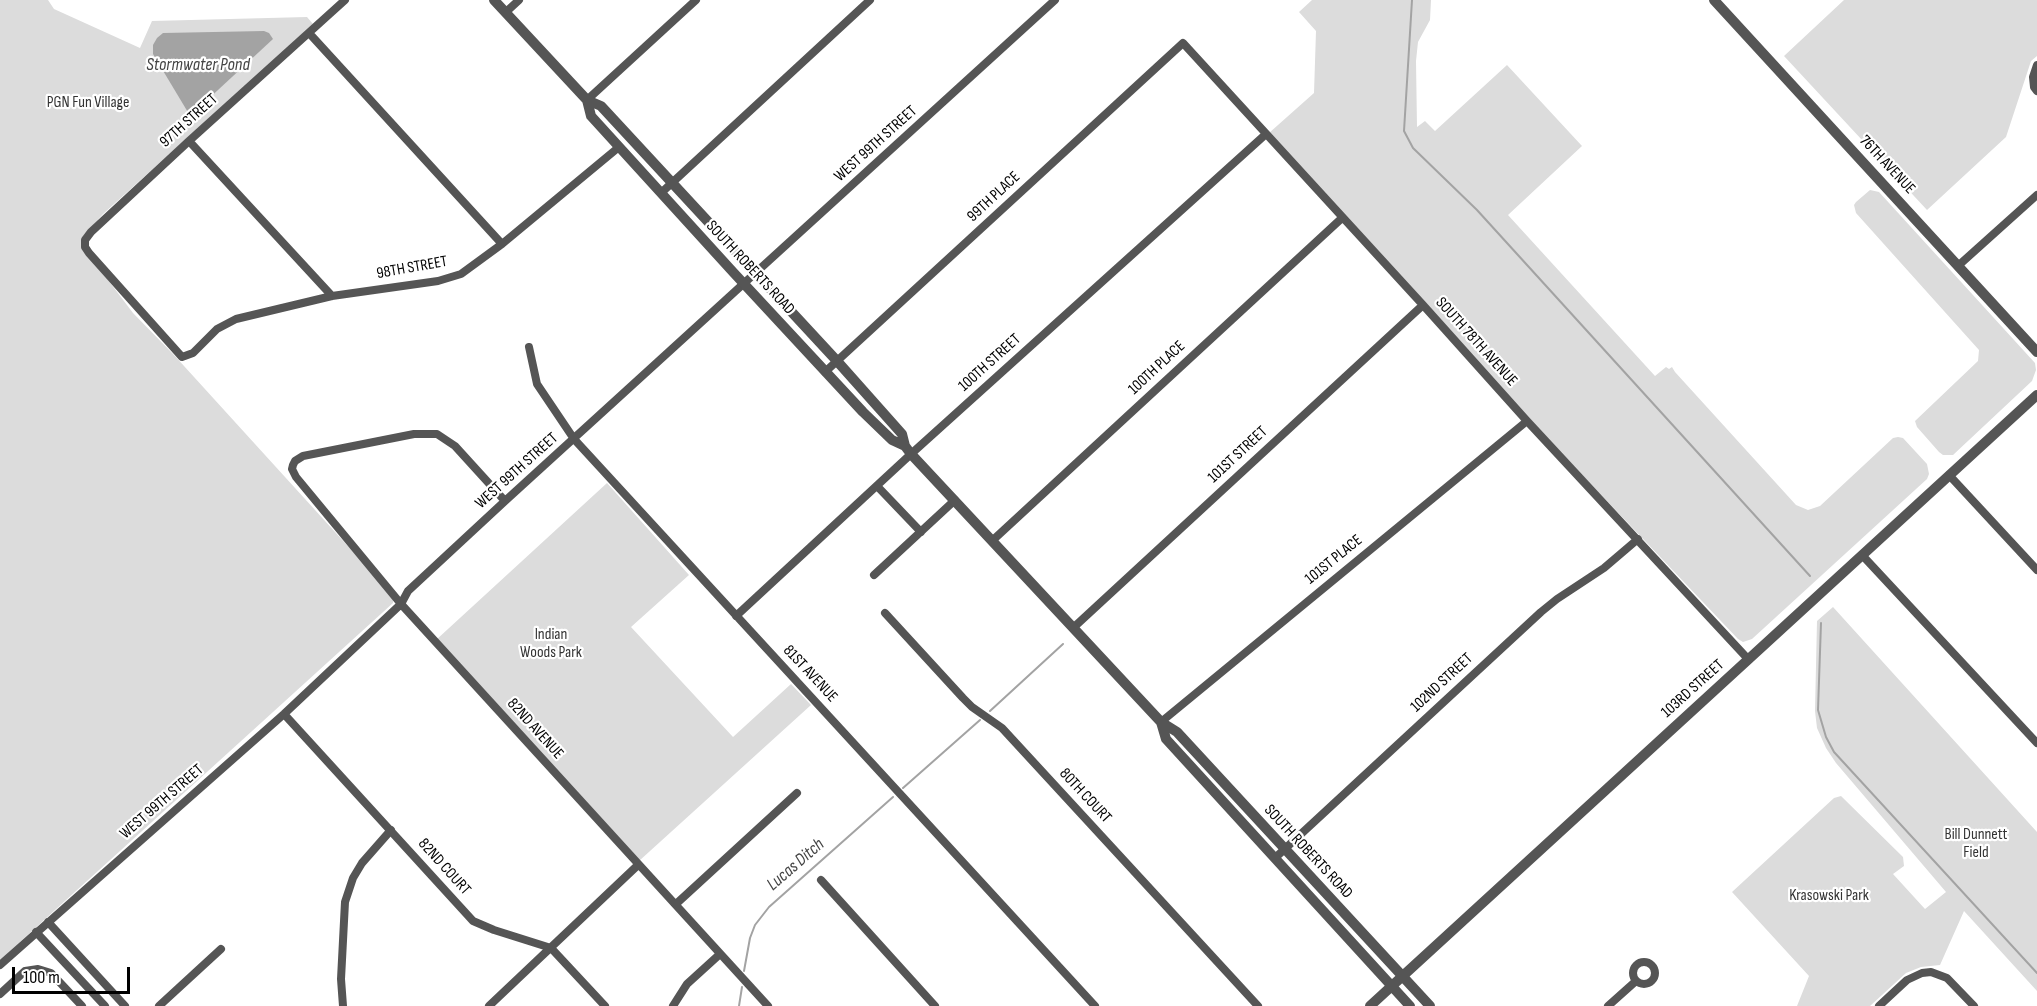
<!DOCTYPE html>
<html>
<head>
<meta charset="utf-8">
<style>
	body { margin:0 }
	#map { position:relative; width:2037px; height:1006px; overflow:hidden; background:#fff; font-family:"Sofia Sans Condensed",sans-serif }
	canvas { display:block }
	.scale { position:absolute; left:12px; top:967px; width:118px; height:27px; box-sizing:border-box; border:3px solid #000; border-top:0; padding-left:8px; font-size:18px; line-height:21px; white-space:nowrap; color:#000; -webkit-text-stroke:4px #fff; paint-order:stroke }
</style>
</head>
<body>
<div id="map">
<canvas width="2037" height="1006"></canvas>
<div class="scale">100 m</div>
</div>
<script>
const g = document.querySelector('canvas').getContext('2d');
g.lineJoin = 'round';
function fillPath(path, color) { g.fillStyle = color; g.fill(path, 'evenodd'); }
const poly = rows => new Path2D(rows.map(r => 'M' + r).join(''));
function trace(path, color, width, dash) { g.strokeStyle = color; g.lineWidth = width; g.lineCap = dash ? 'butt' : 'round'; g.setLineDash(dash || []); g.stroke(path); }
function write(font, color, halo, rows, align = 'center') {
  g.font = font + ' "Sofia Sans Condensed",sans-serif'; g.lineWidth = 4.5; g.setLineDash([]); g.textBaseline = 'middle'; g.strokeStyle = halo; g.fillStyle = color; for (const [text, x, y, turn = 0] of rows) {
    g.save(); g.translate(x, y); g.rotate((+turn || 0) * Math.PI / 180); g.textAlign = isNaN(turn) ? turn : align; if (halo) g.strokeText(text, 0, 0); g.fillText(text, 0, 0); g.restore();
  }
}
fillPath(poly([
	[0,0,48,0,54,9,140,48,152,21,307,17,313,24,103,214,83,236,105,276,133,313,174,355,386,588,393,599,393,603,0,960],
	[1312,0,1431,0,1430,20,1418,42,1416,61,1417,127,1425,121,1435,131,1507,65,1582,146,1508,215,1655,376,1666,367,1669,369,1672,367,1675,372,1796,505,1808,510,1820,506,1893,438,1898,437,1903,438,1927,464,1929,474,1927,479,1752,639,1743,642,1738,639,1551,442,1269,133,1314,93,1316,31,1299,12],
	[1844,0,2037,0,2037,56,2031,61,2006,137,1927,210,1784,56],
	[1870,190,1879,192,2035,363,2036,370,2032,381,1953,455,1943,455,1939,452,1917,427,1915,421,1978,361,1979,350,1856,213,1854,205,1856,202],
	[607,483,689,575,631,627,733,737,791,684,811,705,639,861,436,640],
	[1833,607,2037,832,2037,991,1964,911,1940,965,1921,967,1906,973,1870,1006,1797,1006,1809,976,1732,892,1834,798,1841,796,1903,857,1904,866,1893,874,1925,909,1946,892,1836,763,1826,748,1817,728,1815,711,1817,621]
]), '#dcdcdc');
fillPath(poly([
	[264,31,269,33,273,39,191,115,189,114,153,54,153,45,157,38,163,33]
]), '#a3a3a3');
trace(poly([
	[1412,0,1404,131,1413,148,1477,210,1810,576],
	[1821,623,1818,710,1826,737,1834,752,2037,973],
	[990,711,1063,644],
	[903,788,980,720],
	[744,971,750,938,755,925,769,907,893,797],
	[739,1006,742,987]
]), '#a3a3a3', 2);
trace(poly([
	[345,0,189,141,91,232,85,240,85,247,89,253,182,357,193,353,217,329,236,319,332,296,438,281,461,274,502,244,619,147],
	[506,12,519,0],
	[309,33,502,244],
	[2037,65,2033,77,2034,87,2037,91],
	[587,100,696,0],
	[189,141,332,296],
	[661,193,870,0],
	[1959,265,2037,195],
	[529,347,537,384,574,439,1095,1006],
	[825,372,1183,43,1423,305,1527,421,1748,659],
	[1949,475,2037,570],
	[877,486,921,532],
	[505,501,455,446,437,434,414,434,303,456,295,461,293,465,292,469,296,477,401,604,768,1006],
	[993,540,1342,218],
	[1862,555,2037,743],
	[874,575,955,500],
	[885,613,963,698,972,707,1002,728,1258,1006],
	[736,616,911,454,1266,134],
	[1073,628,1423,305],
	[284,714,473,921,494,930,551,948,605,1006],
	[1161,722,1527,421],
	[1275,858,1541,612,1557,599,1604,568,1638,539],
	[821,880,935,1006],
	[676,904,797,793],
	[48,922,125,1006],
	[36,932,105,1006],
	'1633 973a11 11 0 1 1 22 0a11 11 0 1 1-22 0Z',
	[0,965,284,714,401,604,408,591,505,501,1055,0],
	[0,994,25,971,38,969,51,973,82,1006],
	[159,1006,221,949],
	[343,1006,341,979,345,902,353,878,362,863,391,830],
	[489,1006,638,865],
	[673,1006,687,984,720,954],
	[1608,1006,1636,981],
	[1879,1006,1907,980,1922,973,1931,972,1947,978,1974,1006]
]), '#555', 8);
trace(poly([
	[494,0,587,100,601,106,837,361,902,434,905,446,911,454,1161,722,1177,732,1430,1006],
	[1714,0,2037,352],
	[587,100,591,116,733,272,863,412,892,440,905,446],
	[1161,722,1166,739,1410,1006],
	[1370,1006,2037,395]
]), '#555', 10);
write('16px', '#333', '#fff', [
	["PGN Fun Village",88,103],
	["Indian",551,635],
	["Woods Park",551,653],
	["Bill Dunnett",1976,835],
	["Field",1976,853],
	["Krasowski Park",1829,896]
]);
write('16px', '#000', '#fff', [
	["97TH STREET",189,121,-42],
	["WEST 99TH STREET",876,144,-42],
	["76TH AVENUE",1887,165,47],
	["99TH PLACE",994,197,-43],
	["98TH STREET",412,268,-10],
	["SOUTH ROBERTS ROAD",750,268,47],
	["SOUTH 78TH AVENUE",1476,342,48],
	["100TH STREET",990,363,-42],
	["100TH PLACE",1157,368,-43],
	["101ST STREET",1238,455,-43],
	["WEST 99TH STREET",517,471,-42],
	["101ST PLACE",1334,560,-39],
	["81ST AVENUE",810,674,47],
	["102ND STREET",1442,683,-43],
	["103RD STREET",1693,689,-42],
	["82ND AVENUE",535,729,48],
	["80TH COURT",1085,796,47],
	["WEST 99TH STREET",162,802,-41],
	["SOUTH ROBERTS ROAD",1308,852,47],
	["82ND COURT",444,867,48]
]);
write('italic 18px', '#444', '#fff', [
	["Stormwater Pond",198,65],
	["Lucas Ditch",796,865,-41]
]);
</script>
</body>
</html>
